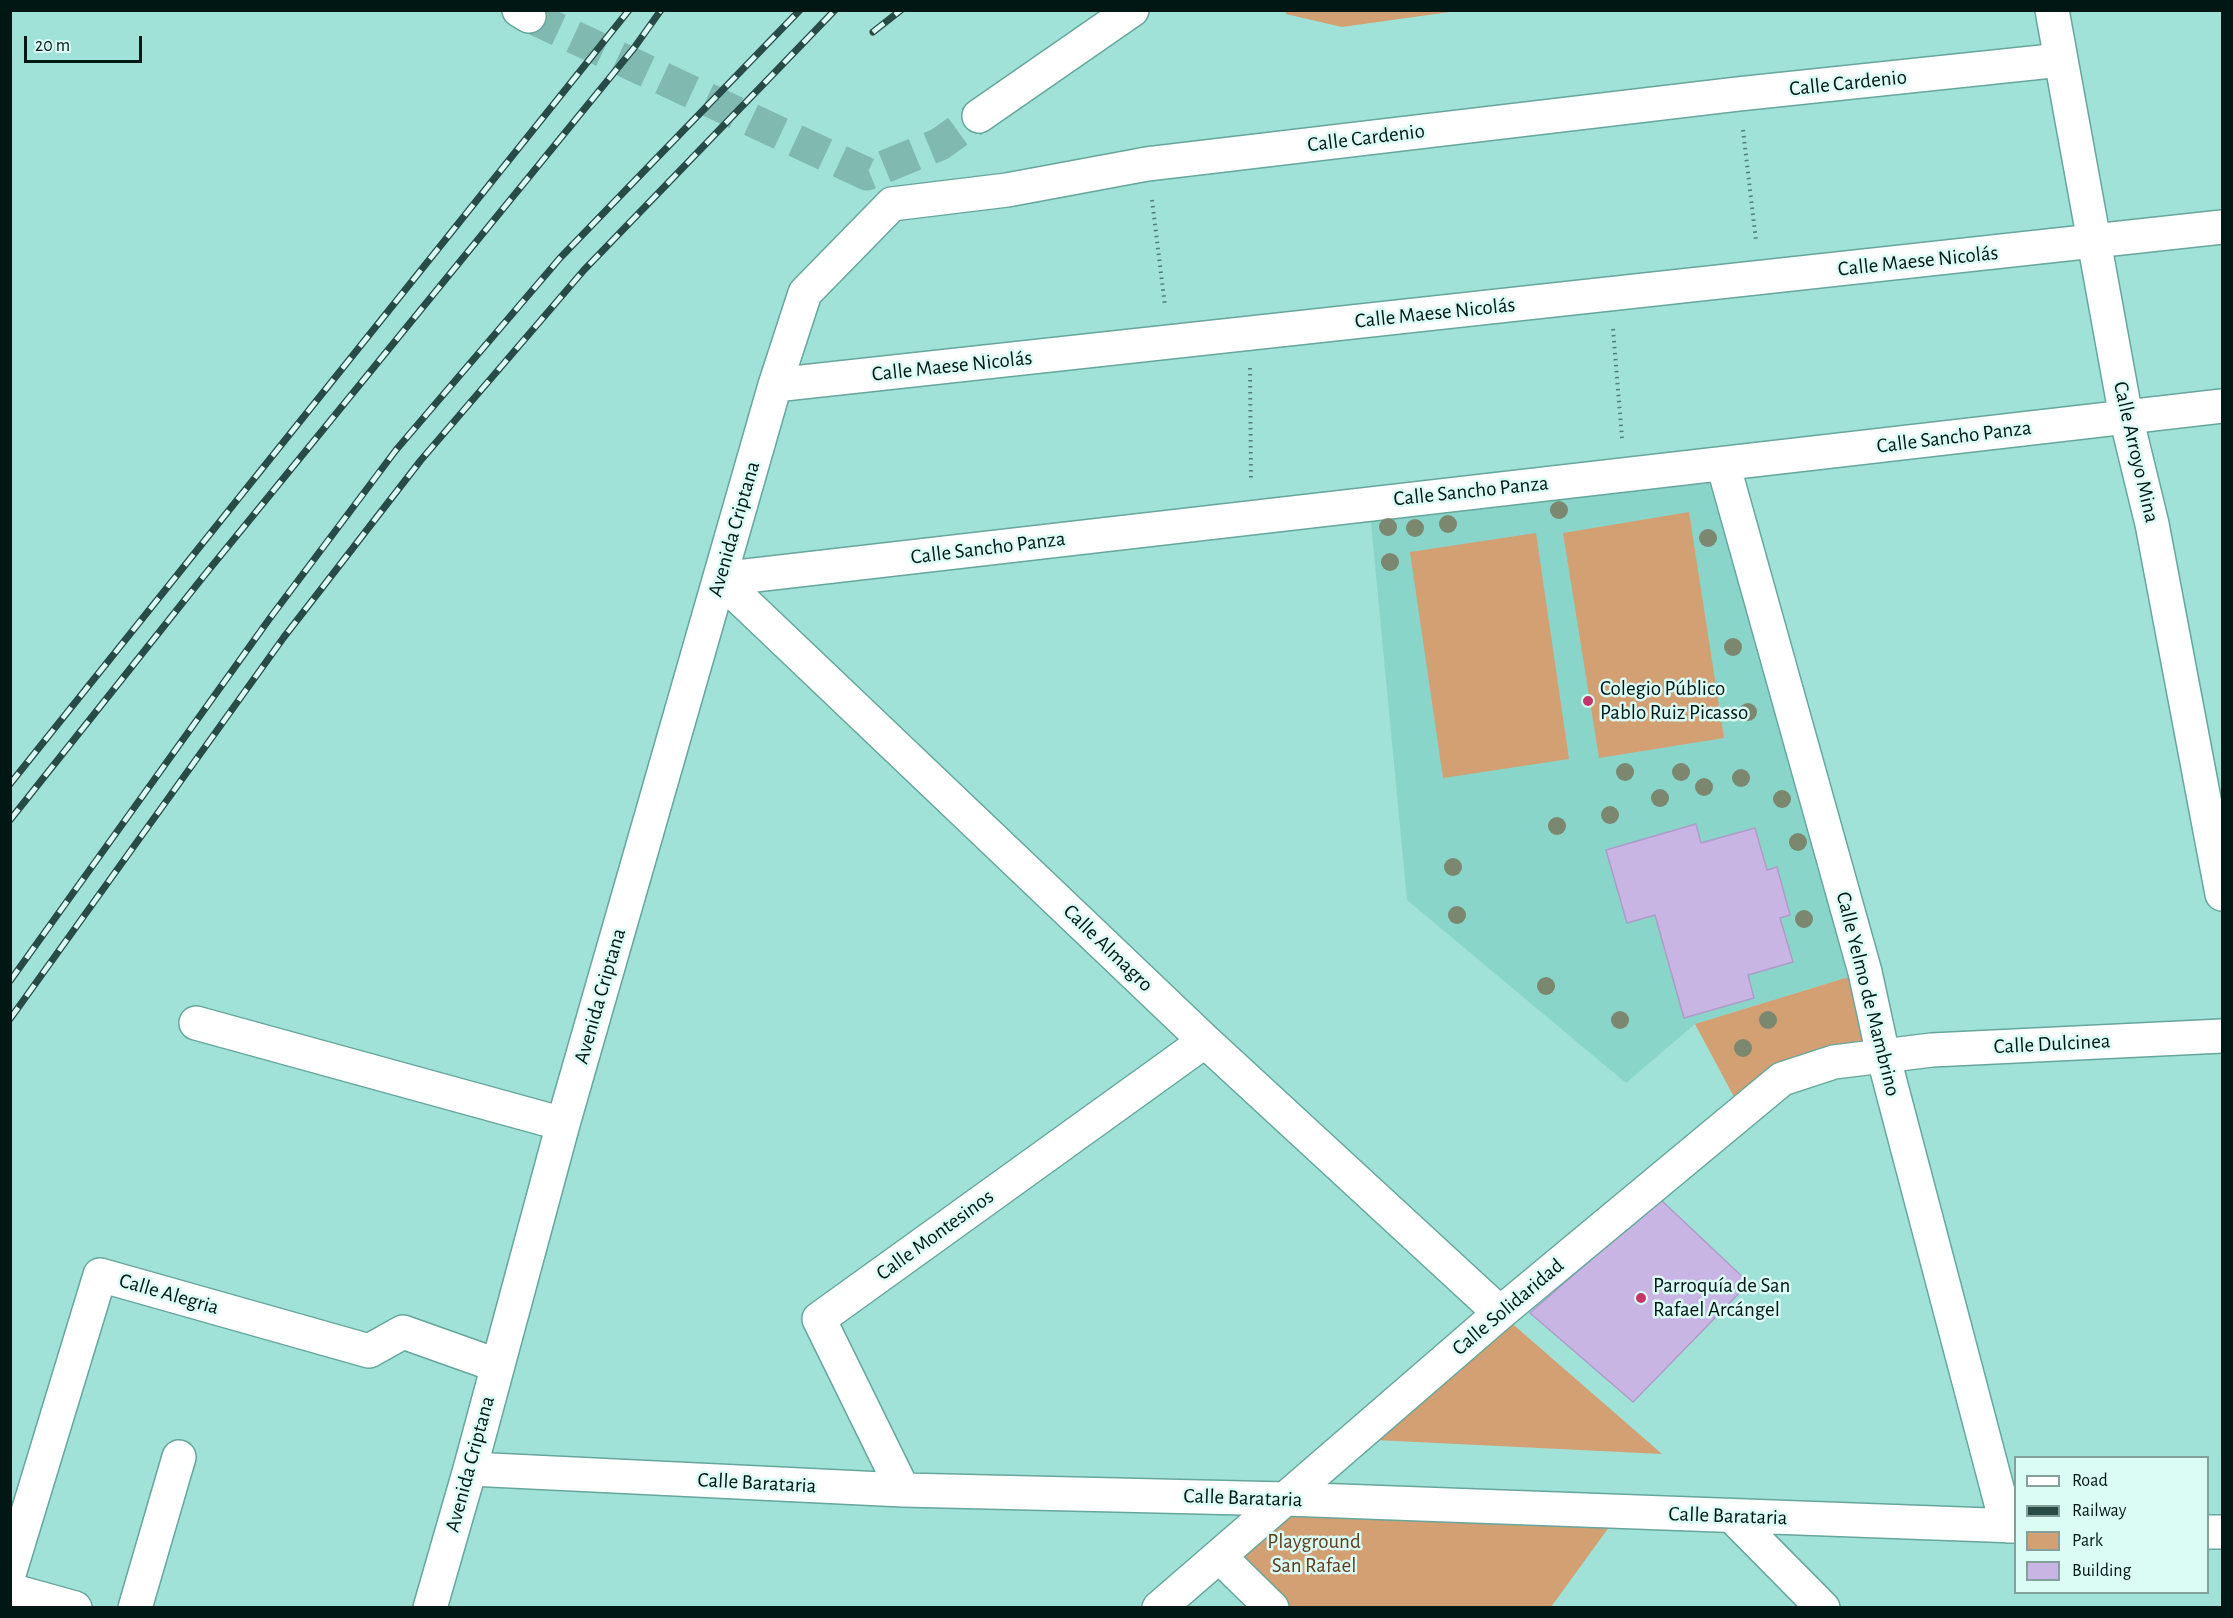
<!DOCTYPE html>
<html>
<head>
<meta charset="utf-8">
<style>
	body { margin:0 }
	#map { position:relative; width:2233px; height:1618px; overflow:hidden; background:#a0e2d7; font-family:"Alegreya Sans",sans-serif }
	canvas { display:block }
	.frame { position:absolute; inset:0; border:12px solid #001714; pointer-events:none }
	.legend { position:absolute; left:2014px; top:1456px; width:195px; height:138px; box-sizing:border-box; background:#dbfbf5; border:2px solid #83a09b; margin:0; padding:8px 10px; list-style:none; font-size:18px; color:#001714 }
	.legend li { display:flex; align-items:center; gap:12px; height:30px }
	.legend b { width:30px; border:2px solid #83a09b }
	.scale { position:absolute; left:24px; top:36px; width:118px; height:27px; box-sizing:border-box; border:3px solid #001714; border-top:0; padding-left:8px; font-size:18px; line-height:21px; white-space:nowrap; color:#001714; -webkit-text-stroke:4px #dbfbf5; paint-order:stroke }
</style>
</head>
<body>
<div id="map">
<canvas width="2233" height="1618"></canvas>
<div class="frame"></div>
<ul class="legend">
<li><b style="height:8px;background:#fff"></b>Road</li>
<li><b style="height:8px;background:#294b46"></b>Railway</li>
<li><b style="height:16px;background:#d2a073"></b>Park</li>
<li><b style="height:16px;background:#c8b5e3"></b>Building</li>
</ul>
<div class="scale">20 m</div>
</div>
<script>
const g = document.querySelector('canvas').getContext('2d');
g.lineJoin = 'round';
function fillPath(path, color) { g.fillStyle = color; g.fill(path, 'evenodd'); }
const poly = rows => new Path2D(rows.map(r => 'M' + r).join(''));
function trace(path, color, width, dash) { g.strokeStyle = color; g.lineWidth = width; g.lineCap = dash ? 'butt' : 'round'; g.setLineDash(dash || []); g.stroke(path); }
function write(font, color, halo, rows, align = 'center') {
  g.font = font + ' "Alegreya Sans",sans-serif'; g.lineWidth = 5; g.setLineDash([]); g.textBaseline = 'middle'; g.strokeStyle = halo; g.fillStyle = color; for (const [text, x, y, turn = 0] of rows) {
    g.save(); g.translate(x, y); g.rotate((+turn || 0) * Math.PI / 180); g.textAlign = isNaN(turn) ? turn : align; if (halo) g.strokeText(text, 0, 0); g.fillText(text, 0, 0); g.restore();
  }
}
fillPath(poly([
	[1723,464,1865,972,1695,1024,1626,1083,1407,900,1369,502]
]), '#8ad5c9');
fillPath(poly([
	[1286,10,1457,10,1457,11,1342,27,1286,14],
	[1689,512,1724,738,1599,758,1563,533],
	[1536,533,1569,759,1443,778,1410,552],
	[1865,972,1883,1055,1741,1110,1695,1024],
	[1500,1313,1662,1454,1355,1439],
	[1286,1499,1620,1512,1551,1607,1272,1607,1219,1556]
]), '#d2a073');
const building = poly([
	[1696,824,1701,843,1755,828,1767,870,1777,867,1790,915,1780,918,1793,962,1748,975,1754,998,1684,1018,1655,915,1627,923,1606,850,1696,824],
	[1660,1199,1749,1283,1633,1402,1530,1313,1660,1199]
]);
fillPath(building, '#c8b5e3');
trace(building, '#ae9cc9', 1.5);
trace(poly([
	[529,16,867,174,940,144,979,116]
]), '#80b9b0', 33, [33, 16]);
const street = poly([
	[519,10,529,16],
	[2052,10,2126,417,2152,524,2222,894],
	[979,116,1132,10],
	[775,385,2222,227],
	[1723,464,1865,972,1883,1055,2007,1526],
	[720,579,2222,406],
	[720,579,1205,1041,1500,1313],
	[196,1023,563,1124],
	[470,1469,903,1490,1286,1499,2016,1526],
	[903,1490,819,1319,1205,1041],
	[1732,1516,1823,1608],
	[2208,1532,2222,1532],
	[1219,1556,1272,1608],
	[10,1571,100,1275,369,1351,403,1332,496,1365],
	[10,1590,75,1608],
	[135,1608,179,1457],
	[430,1608,470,1469,563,1124,775,385,805,293,892,204,1007,190,1147,164,1738,94,2061,60],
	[1159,1608,1500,1313,1782,1079,1834,1062,1932,1050,2222,1036]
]);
trace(street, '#66a69c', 36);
trace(poly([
	[1743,130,1756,241],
	[1152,200,1165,306],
	[1613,329,1622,438],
	[1250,368,1251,481]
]), '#517e77', 4, [1.5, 4.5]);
trace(street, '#fff', 33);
const rail = poly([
	[873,32,901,10],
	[10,784,629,10],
	[10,820,203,577,634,48,661,10],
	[10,981,270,618,396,450,560,258,800,10],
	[10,1019,284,637,421,460,584,270,835,10]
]);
trace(rail, '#294b46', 7);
trace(rail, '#dbfbf5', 4.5, [14]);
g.fillStyle = '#7c8770';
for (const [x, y] of [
	[1559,510],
	[1448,524],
	[1388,527],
	[1415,528],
	[1708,538],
	[1390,562],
	[1733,647],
	[1748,712],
	[1625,772],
	[1681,772],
	[1741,778],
	[1704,787],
	[1660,798],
	[1782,799],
	[1610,815],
	[1557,826],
	[1798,842],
	[1453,867],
	[1457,915],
	[1804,919],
	[1546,986],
	[1620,1020],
	[1768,1020],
	[1743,1048]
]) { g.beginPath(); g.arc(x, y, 9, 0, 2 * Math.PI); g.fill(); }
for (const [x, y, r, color] of [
	[1588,701,6,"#c33669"],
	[1641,1298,6,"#c33669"]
]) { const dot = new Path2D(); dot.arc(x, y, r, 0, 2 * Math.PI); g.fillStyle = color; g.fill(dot); trace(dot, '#dbfbf5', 2); }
write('21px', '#001714', '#dbfbf5', [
	["Calle Cardenio",1848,83,-6],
	["Calle Cardenio",1366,138,-7],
	["Calle Maese Nicolás",1918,261,-6],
	["Calle Maese Nicolás",1435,313,-6],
	["Calle Maese Nicolás",952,366,-6],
	["Calle Sancho Panza",1954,437,-7],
	["Calle Arroyo Mina",2136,452,77],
	["Calle Sancho Panza",1471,491,-6],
	["Avenida Criptana",734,529,-74],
	["Calle Sancho Panza",988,548,-7],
	["Calle Almagro",1108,948,44],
	["Calle Yelmo de Mambrino",1868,994,76],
	["Avenida Criptana",600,996,-74],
	["Calle Dulcinea",2052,1044,-3],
	["Calle Montesinos",935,1235,-36],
	["Calle Alegria",169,1294,16],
	["Calle Solidaridad",1508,1307,-40],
	["Avenida Criptana",470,1464,-75],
	["Calle Barataria",757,1483,3],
	["Calle Barataria",1243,1498,2],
	["Calle Barataria",1728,1516,2]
]);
write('21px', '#001714', '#dbfbf5', [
	["Colegio Público",1600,689],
	["Pablo Ruiz Picasso",1600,713],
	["Parroquía de San",1653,1286],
	["Rafael Arcángel",1653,1310]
], 'left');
write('21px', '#5e3d1b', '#dbfbf5', [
	["Playground",1314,1542],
	["San Rafael",1314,1566]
]);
</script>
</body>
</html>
